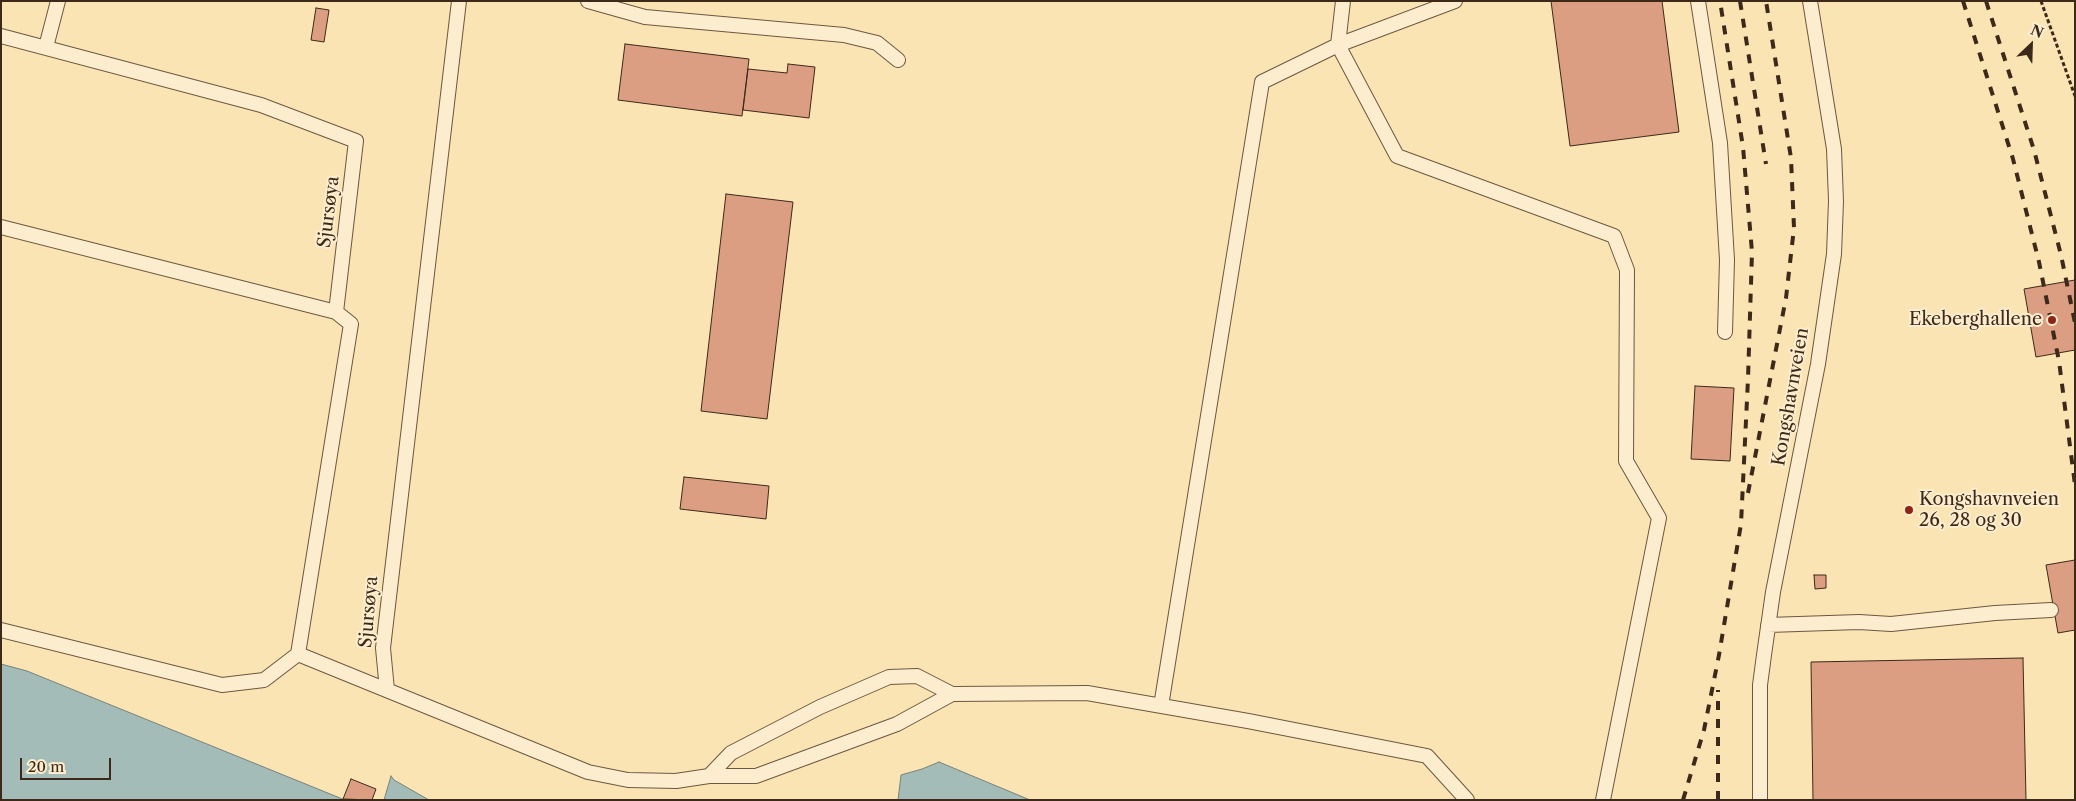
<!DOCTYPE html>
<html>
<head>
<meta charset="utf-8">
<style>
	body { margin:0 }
	#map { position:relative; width:2076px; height:801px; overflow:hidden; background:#fae4b4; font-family:"Libre Caslon Text",serif }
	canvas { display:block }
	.frame { position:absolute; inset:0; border:2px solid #3d2919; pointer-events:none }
	.north { position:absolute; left:2006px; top:20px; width:50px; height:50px; -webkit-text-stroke:4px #fcedce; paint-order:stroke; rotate:24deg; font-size:14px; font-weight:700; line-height:20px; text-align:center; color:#3d2919 }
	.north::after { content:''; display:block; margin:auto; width:18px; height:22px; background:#3d2919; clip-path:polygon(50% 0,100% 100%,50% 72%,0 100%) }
	.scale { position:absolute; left:20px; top:758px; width:91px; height:22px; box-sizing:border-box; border:2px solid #3d2919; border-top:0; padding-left:6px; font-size:15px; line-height:18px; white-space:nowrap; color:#3d2919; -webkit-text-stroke:4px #fcedce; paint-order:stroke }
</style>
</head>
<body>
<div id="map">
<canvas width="2076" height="801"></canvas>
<div class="frame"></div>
<div class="north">N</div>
<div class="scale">20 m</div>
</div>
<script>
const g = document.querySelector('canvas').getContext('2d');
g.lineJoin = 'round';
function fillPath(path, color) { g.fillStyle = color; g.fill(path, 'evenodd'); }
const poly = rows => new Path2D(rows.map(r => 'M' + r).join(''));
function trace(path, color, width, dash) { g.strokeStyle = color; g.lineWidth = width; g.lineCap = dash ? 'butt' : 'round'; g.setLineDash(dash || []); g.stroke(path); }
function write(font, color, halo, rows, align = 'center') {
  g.font = font + ' "Libre Caslon Text",serif'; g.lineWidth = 4; g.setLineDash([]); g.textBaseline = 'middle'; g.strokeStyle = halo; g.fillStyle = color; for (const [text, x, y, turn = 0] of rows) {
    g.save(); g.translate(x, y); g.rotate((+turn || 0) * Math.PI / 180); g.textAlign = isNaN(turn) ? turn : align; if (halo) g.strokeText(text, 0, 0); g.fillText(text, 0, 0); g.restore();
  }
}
const water = poly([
	[1,664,27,671,345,800,1,800,1,664],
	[939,762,1030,800,898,800,901,775,922,769,939,762],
	[391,776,394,780,429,800,384,800,391,776]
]);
fillPath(water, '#a3bcb8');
trace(water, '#7a8178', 1);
const building = poly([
	[1551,1,1662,1,1679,132,1570,146,1551,1],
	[316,8,329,10,324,42,311,40,316,8],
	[625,44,749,59,742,116,618,100,625,44],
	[788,64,815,67,809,118,743,110,748,69,787,73,788,64],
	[726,194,793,202,767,419,701,411,726,194],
	[2075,280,2075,350,2036,357,2024,289,2075,280],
	[1695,386,1734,388,1730,461,1691,459,1695,386],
	[684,477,769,486,766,519,680,509,684,477],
	[2075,560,2075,630,2058,633,2046,565,2075,560],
	[1814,575,1826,575,1826,588,1815,589,1814,575],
	[2023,658,2026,800,1813,800,1811,662,2023,658],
	[351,779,376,789,372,800,343,799,351,779]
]);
fillPath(building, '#dc9e83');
trace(building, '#3d2919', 1);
const service = poly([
	[588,1,645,17,844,35,877,43,898,60],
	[1343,1,1338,45,1397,156,1614,236,1627,270,1626,461,1659,518,1603,800],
	[1698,1,1720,143,1727,260,1725,332],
	[1,36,261,105,356,141,336,312,1,227],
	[46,47,58,1],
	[1768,625,1859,622,1891,624,1995,613,2051,610],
	[1,630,222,685,264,680,298,654,351,324,336,312],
	[298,654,588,772,628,780,676,781,709,776,756,776,897,724,952,694],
	[387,690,383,648,459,1],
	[1161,706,1262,82,1338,45,1455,1],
	[709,776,731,753,820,707,889,677,917,676,952,694,1087,693,1248,721,1427,756,1467,800],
	[1760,800,1760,685,1764,655,1773,592,1818,364,1834,254,1836,201,1834,149,1810,1]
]);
trace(service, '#6c5840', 16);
trace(poly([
	[2041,1,2075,96]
]), '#3d2919', 3, [4, 2.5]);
trace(service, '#fcedce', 14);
trace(poly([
	[1740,1,1766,164],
	[1963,1,2013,159,2039,262,2059,361,2075,485],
	[1986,1,2034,150,2061,255,2075,323],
	[1748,493,1786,298,1794,228,1791,158,1766,1],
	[1683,800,1704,730,1719,655,1741,524,1748,379,1752,252,1743,147,1720,1],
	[1718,800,1718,690]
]), '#3d2919', 4, [9, 9]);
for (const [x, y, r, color] of [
	[2052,320,5,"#8f2418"],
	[1909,510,5,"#8f2418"]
]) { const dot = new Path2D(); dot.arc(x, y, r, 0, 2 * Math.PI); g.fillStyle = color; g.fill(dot); trace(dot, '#fcedce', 2); }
write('18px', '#3d2919', '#fcedce', [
	["Sjursøya",329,212,-83],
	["Kongshavnveien",1791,397,-80],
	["Sjursøya",369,612,-85]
]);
write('18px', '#3d2919', '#fcedce', [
	["Ekeberghallene",2042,320],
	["Kongshavnveien",1919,500,"left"],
	["26, 28 og 30",1919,521,"left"]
], 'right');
</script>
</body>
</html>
